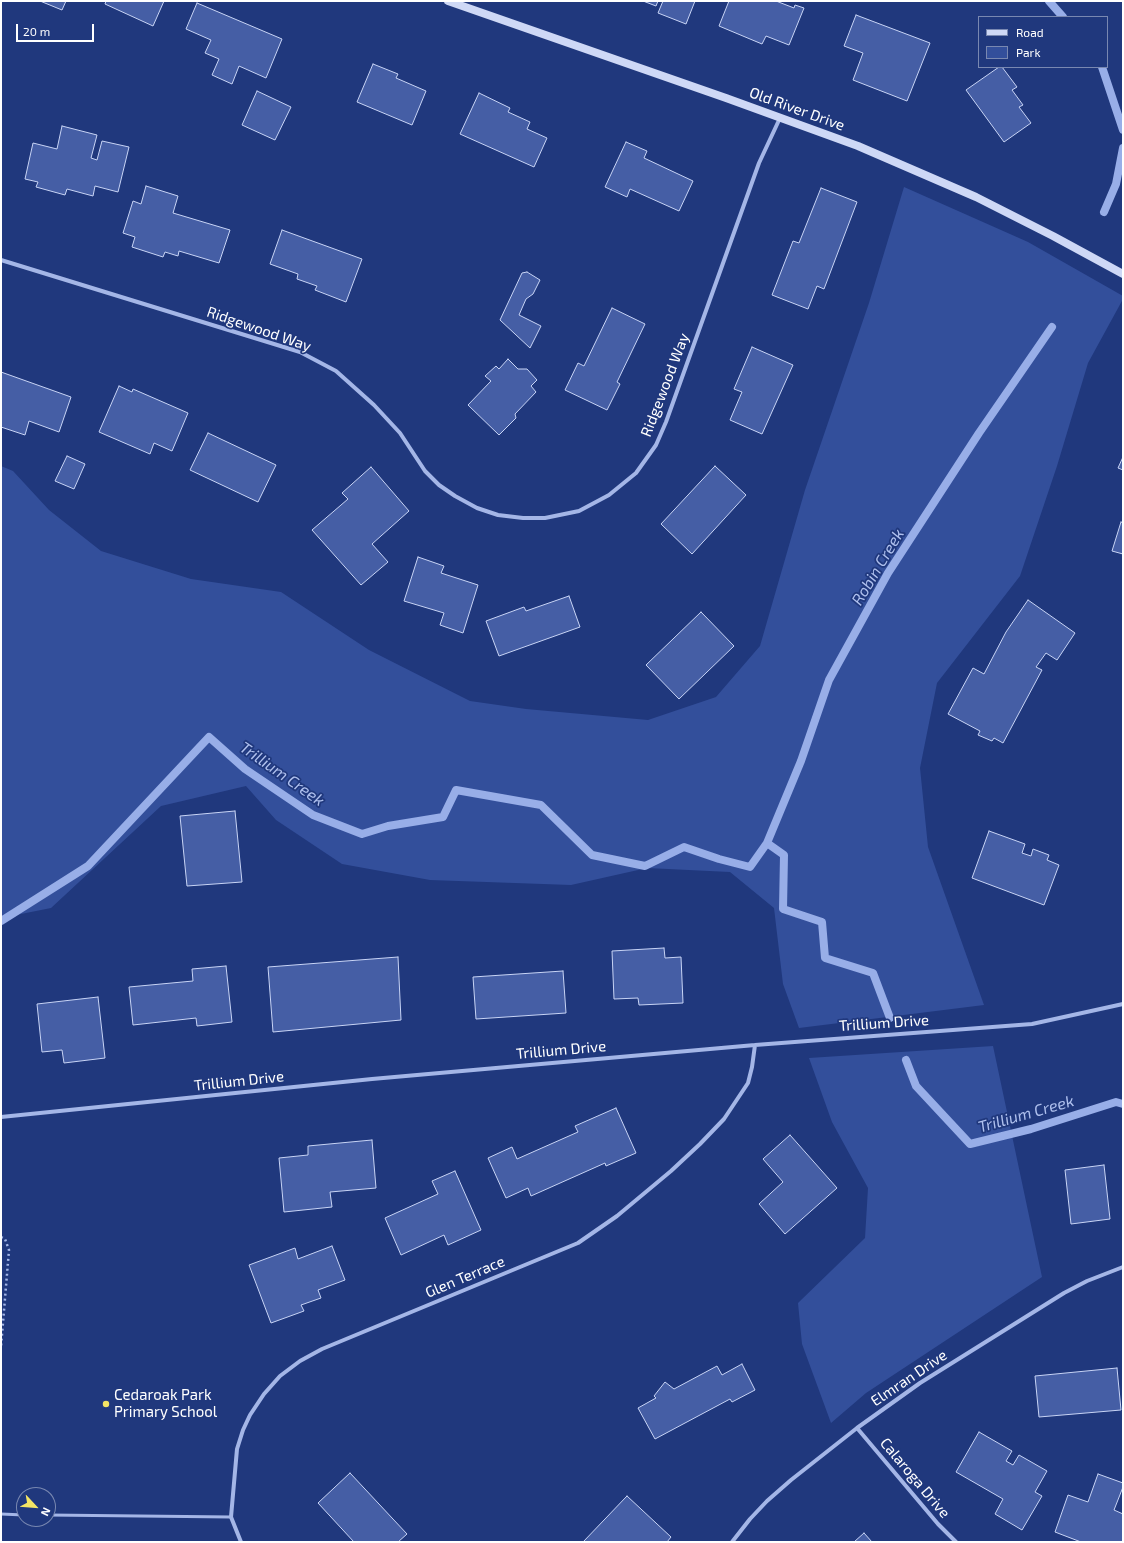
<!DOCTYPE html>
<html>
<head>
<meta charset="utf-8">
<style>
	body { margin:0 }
	#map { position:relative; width:1124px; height:1543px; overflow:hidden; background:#20387d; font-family:"Exo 2",sans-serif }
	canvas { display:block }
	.frame { position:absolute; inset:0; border:2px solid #fff; pointer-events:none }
	.legend { position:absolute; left:978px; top:16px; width:130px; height:52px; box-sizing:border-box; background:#20387d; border:1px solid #7988b1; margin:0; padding:5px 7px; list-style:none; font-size:12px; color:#fff }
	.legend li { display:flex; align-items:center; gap:8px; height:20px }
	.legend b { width:20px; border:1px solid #7988b1 }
	.north { position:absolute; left:16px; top:1487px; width:40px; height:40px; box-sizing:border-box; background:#20387d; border:1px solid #7988b1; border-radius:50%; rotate:116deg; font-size:11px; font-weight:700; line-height:16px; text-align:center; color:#fff }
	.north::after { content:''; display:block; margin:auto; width:14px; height:18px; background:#f4e565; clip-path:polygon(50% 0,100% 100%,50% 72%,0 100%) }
	.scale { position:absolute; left:16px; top:24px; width:78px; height:18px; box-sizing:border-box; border:2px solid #fff; border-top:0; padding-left:5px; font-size:12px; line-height:14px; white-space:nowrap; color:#fff; -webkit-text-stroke:3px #20387d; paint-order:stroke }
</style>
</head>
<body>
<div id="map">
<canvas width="1124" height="1543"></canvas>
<div class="frame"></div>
<ul class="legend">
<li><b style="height:5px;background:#ced8f6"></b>Road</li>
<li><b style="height:11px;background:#334f9b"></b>Park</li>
</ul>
<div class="north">N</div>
<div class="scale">20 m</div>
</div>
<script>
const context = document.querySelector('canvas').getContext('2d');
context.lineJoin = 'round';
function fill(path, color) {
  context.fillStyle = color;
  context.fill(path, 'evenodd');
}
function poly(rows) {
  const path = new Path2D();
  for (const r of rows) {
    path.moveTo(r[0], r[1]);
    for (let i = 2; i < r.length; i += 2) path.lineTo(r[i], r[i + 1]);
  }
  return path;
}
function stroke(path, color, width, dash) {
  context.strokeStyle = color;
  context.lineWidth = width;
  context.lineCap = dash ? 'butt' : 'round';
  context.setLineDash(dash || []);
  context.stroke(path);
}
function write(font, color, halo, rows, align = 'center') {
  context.font = font + ' "Exo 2",sans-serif';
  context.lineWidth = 3.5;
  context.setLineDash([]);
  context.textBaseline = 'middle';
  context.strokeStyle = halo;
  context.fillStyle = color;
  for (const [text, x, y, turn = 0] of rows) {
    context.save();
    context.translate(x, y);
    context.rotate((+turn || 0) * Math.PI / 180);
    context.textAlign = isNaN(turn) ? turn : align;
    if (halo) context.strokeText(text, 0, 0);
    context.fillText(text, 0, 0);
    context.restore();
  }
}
const green = poly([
	[904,187,1028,242,1123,296,1123,299,1088,363,1057,466,1020,576,937,683,920,768,928,847,984,1005,799,1028,783,984,774,908,730,872,647,868,571,885,430,880,342,864,276,820,246,786,161,806,51,908,1,918,1,466,13,471,49,510,101,551,191,579,281,592,369,650,470,701,526,709,648,720,716,697,760,646,805,490,869,303],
	[993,1046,1042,1277,866,1393,831,1423,802,1344,798,1303,865,1238,868,1188,832,1122,809,1058]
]);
const stream = poly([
	[1049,1,1063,17],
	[1102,67,1123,130],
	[1104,212,1116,184,1123,148],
	[767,843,801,761,829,680,888,573,979,433,1052,327],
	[1,921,88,866,209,737,245,769,313,815,362,834,388,826,443,817,456,790,541,805,592,855,645,866,684,847,719,859,750,867,767,843,784,855,783,909,822,922,825,958,873,973,890,1018],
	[906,1060,916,1086,970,1144,1031,1129,1116,1102,1123,1104]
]);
const building = poly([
	[40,1,66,1,62,10,40,1],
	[106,1,164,1,153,26,105,4,106,1],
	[643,1,658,1,656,6,643,1],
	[663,1,695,1,686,24,658,13,663,1],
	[729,1,776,1,794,8,795,5,804,8,789,45,766,36,762,44,719,26,729,1],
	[197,3,282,39,266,78,239,66,232,84,212,75,219,59,205,53,211,40,186,29,197,3],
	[856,15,930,43,907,101,853,80,863,53,844,46,856,15],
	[373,64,398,74,396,78,426,91,412,125,357,102,373,64],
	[999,67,1002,67,1017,87,1012,90,1023,105,1019,107,1031,123,1004,142,966,90,999,67],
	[257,91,291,107,275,140,242,125,257,91],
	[479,93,510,108,508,112,530,122,527,129,547,138,534,167,460,134,479,93],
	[62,126,97,135,91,158,97,160,102,141,129,147,118,192,95,186,93,196,67,189,65,195,36,187,38,182,25,179,33,143,57,149,62,126],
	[626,142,647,151,644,158,693,181,679,211,630,189,627,197,605,187,626,142],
	[146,186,178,196,173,213,230,230,219,263,179,251,178,256,165,252,163,257,132,247,135,237,123,233,133,201,141,204,146,186],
	[821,188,857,202,824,289,817,286,808,309,772,295,793,241,799,243,821,188],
	[282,230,362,259,346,302,315,290,317,286,297,279,298,274,270,264,282,230],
	[527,272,540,280,533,294,526,299,519,315,541,326,530,348,500,320,522,273,527,272],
	[612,308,645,324,617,382,620,384,607,410,565,390,578,363,584,366,612,308],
	[752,347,793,365,762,434,730,420,742,392,734,389,752,347],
	[508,359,518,369,527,369,537,380,531,386,536,392,515,414,516,418,499,435,468,405,491,381,485,376,496,366,499,369,508,359],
	[1,372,71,397,59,432,29,421,25,435,1,427,1,372],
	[119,386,132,392,133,389,188,413,172,451,154,443,150,454,99,432,119,386],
	[208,433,276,465,258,502,190,470,208,433],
	[67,456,85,464,74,489,55,481,67,456],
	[1123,457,1123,470,1118,468,1123,457],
	[715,466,746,495,692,554,661,524,715,466],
	[371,467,409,511,372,544,388,562,361,585,312,530,348,499,342,493,371,467],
	[1121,522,1123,523,1123,554,1112,551,1121,522],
	[418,557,444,566,441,573,478,585,463,633,440,625,444,613,404,601,418,557],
	[569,596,580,627,499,656,486,621,524,607,526,611,569,596],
	[1028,600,1075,633,1057,660,1046,653,1036,667,1042,670,1003,743,994,738,992,741,978,735,980,731,948,714,973,668,984,674,1006,632,1028,600],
	[701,612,734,646,679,699,646,665,701,612],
	[235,811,242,882,187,886,180,816,235,811],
	[989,831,1025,844,1022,853,1031,856,1033,849,1049,855,1047,860,1059,865,1044,905,972,878,989,831],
	[664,948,665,958,681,957,683,1003,639,1005,638,998,614,999,612,951,664,948],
	[398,957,401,1020,273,1032,268,967,398,957],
	[226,966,232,1022,197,1026,196,1018,133,1025,129,987,193,981,192,969,226,966],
	[563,971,566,1013,476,1019,473,977,563,971],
	[98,997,105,1058,64,1063,62,1050,42,1052,37,1004,98,997],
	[616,1108,636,1153,606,1166,605,1163,531,1196,528,1188,506,1198,488,1158,512,1147,517,1159,578,1132,575,1126,616,1108],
	[790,1135,837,1188,785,1234,759,1204,783,1182,763,1159,790,1135],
	[372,1140,376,1188,330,1192,332,1207,284,1212,279,1158,308,1155,308,1146,372,1140],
	[1104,1165,1110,1219,1071,1224,1065,1170,1104,1165],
	[455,1171,481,1230,448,1245,444,1235,401,1255,385,1218,438,1194,432,1181,455,1171],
	[332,1246,345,1280,318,1290,321,1298,301,1305,304,1311,271,1323,249,1265,295,1248,298,1259,332,1246],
	[742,1364,755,1390,732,1402,730,1399,655,1439,638,1408,656,1398,654,1396,665,1382,674,1389,717,1366,722,1375,742,1364],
	[1117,1368,1121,1410,1039,1417,1035,1376,1117,1368],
	[979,1432,1012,1451,1006,1461,1013,1465,1019,1455,1047,1471,1035,1492,1042,1496,1022,1530,995,1514,1003,1499,956,1472,979,1432],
	[350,1473,407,1534,398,1542,354,1542,318,1503,350,1473],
	[1098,1474,1123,1483,1123,1487,1114,1510,1123,1514,1123,1542,1081,1542,1055,1532,1068,1495,1088,1502,1098,1474],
	[627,1496,671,1537,667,1542,583,1542,627,1496],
	[864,1533,872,1542,854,1542,864,1533]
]);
const path = poly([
	[1,1237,5,1239,9,1250,1,1347]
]);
const lane = poly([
	[1,1514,24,1515],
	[48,1515,231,1517]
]);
const street = poly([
	[1,260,300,352,336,371,374,405,400,433,425,471,439,485,455,496,477,508,498,515,523,518,545,518,579,511,609,495,636,473,656,445,666,422,759,163,780,118],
	[1,1117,372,1079,755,1045,1032,1024,1123,1004],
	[857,1428,938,1524,956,1542],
	[241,1542,231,1517,237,1449,243,1430,250,1415,264,1394,280,1376,300,1361,322,1349,578,1243,617,1216,671,1171,700,1144,724,1119,748,1083,752,1067,755,1045],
	[732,1542,750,1519,767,1501,791,1480,857,1428,920,1383,1064,1293,1087,1281,1123,1267]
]);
const secondary = poly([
	[448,1,726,98,858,146,976,197,1053,236,1123,274]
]);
const markers = [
	[106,1404,4,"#f4e565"]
];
const streetNames = [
	["Old River Drive",797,109,20],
	["Ridgewood Way",259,329,19],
	["Ridgewood Way",665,385,-69],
	["Trillium Drive",884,1023,-4],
	["Trillium Drive",561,1050,-5],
	["Trillium Drive",239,1081,-6],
	["Glen Terrace",465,1277,-23],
	["Elmran Drive",909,1378,-34],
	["Calaroga Drive",915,1478,50]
];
const poiNames = [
	["Cedaroak Park",114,1395],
	["Primary School",114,1412]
];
const waterNames = [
	["Robin Creek",878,567,-59],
	["Trillium Creek",282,774,35],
	["Trillium Creek",1026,1114,-16]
];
fill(green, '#334f9b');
stroke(stream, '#98aee8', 8);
fill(building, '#455ea5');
stroke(building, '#c8d4f5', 1);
stroke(path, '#a4b6e7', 2.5, [2, 3]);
stroke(lane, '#a4b6e7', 3);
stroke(street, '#a4b6e7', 4);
stroke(secondary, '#ced8f6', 8);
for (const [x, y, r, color] of markers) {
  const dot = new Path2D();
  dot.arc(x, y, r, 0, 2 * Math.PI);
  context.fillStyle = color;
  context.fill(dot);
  stroke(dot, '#20387d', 1.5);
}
write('15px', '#fff', '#20387d', streetNames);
write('15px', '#fff', '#20387d', poiNames, 'left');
write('italic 16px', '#afc0ee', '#20387d', waterNames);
</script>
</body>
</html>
